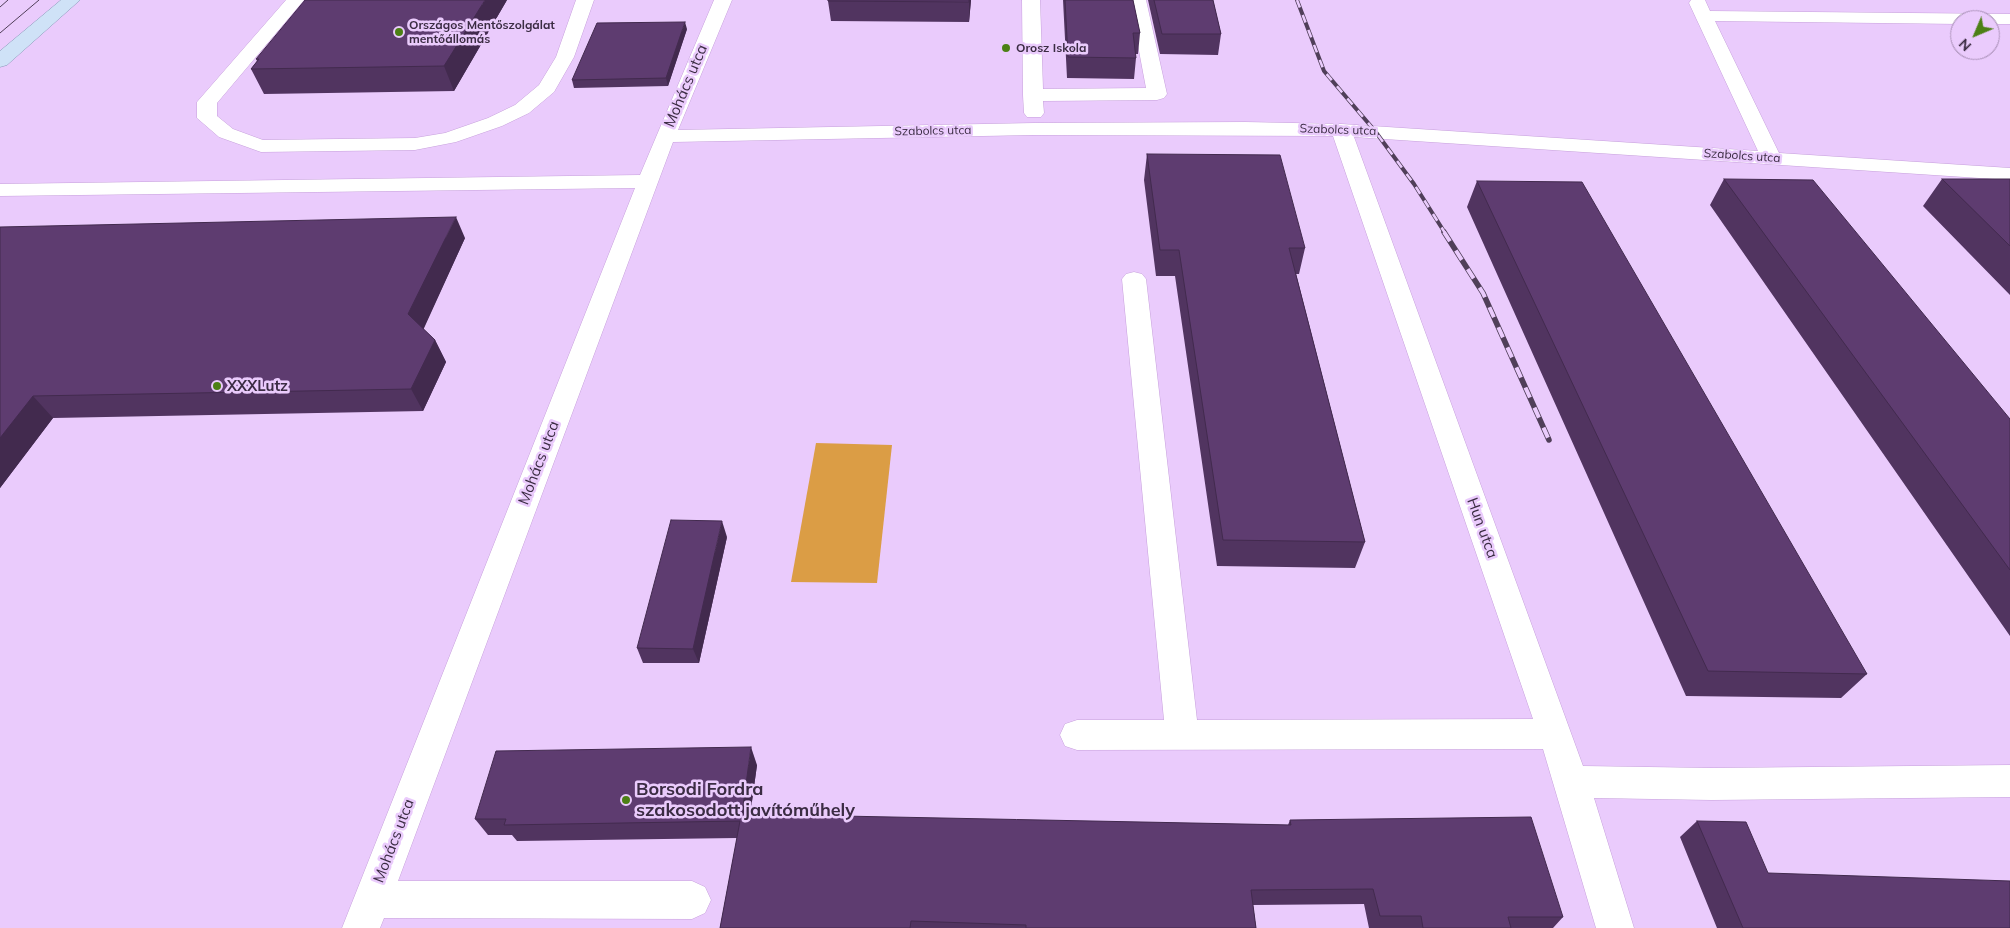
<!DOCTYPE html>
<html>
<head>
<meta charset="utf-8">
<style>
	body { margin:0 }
	#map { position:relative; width:2010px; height:928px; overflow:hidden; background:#eacbfc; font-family:Mulish,sans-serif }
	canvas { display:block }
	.north { position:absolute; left:1950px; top:10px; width:50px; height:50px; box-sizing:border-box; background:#eacbfc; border:1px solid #a48bb2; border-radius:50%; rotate:225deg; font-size:14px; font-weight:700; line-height:20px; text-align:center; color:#3b2c43 }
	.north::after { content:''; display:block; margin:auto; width:18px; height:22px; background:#4c8015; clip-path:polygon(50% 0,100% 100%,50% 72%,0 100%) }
</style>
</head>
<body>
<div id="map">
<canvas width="2010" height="928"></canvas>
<div class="north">N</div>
</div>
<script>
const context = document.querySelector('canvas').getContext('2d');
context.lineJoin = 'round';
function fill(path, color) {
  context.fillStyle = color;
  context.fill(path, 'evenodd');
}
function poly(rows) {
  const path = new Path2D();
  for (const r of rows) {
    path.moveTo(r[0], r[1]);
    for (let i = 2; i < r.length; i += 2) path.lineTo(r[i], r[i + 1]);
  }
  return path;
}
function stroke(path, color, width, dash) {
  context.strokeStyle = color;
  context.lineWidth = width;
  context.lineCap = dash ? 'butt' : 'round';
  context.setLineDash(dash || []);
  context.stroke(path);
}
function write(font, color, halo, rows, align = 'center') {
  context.font = font + ' Mulish,sans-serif';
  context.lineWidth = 5;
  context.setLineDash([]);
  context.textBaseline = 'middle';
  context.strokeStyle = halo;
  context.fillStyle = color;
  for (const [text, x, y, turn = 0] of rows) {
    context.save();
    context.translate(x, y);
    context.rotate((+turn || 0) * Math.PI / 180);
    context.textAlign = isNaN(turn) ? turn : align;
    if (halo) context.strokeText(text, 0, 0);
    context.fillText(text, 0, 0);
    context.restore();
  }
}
const green = poly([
	[816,443,892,445,877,583,791,582]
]);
const minor = poly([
	[286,0,304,0,217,103,217,116,233,129,263,140,415,138,445,133,488,118,515,105,539,85,556,57,576,0,594,0,574,57,554,92,529,113,502,126,456,142,415,150,261,152,219,137,197,118,197,102,286,0],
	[714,0,732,0,678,130,1034,123,1245,122,1341,124,1758,151,1689,3,1691,0,1705,0,1710,11,2010,14,2010,24,1990,24,1990,20,1960,20,1960,24,1715,21,1779,153,2010,168,2010,180,1354,137,1583,766,1712,768,2010,765,2010,797,1712,800,1594,798,1634,928,1596,928,1543,749,1077,750,1065,746,1060,735,1065,724,1077,720,1164,720,1122,279,1126,274,1134,272,1142,274,1146,279,1197,720,1533,719,1333,136,1034,135,673,142,398,881,692,881,705,887,711,900,705,913,692,919,384,918,380,928,342,928,635,188,0,196,0,184,640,175,714,0],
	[1022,0,1040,0,1043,89,1146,88,1130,3,1132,0,1146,0,1167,94,1164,98,1157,100,1043,101,1044,113,1041,117,1027,117,1024,113,1023,95,1022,0]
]);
const major = poly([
	[61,0,80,0,7,65,0,67,0,51,61,0]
]);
const tram = poly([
	[0,7,8,0],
	[0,33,39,0]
]);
const railFar1 = poly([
	[1297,0,1324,71,1375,131,1414,184,1445,233]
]);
const rail = poly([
	[1444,232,1483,293,1549,440]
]);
const wall = poly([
	[507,0,454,91,264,94,251,69,257,61,256,59],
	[971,0,969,22,831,21,828,1],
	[1063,0,1133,0,1140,33,1138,54,1135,54,1136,58,1134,79,1067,78],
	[1148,0,1213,0,1221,34,1218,55,1160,54],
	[687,29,668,86,574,88,572,80],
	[1147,154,1305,248,1299,274,1296,274,1365,542,1355,568,1217,566,1175,276,1156,276,1144,180],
	[1724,179,2010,419,2010,636,1710,205],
	[1942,179,2010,179,2010,295,1923,206],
	[1477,181,1867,674,1841,698,1686,696,1467,207],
	[0,227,465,238,423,329,435,340,446,362,423,411,53,418,0,488],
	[727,537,699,663,643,663,637,648],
	[757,765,750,815,1288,825,1290,820,1563,917,1553,928,1369,928,1364,904,1253,905,1256,928,720,928,737,838,517,841,512,835,488,835,475,819],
	[1697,821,1768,873,2010,928,1717,928,1680,837]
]);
const shadedWall = poly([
	[485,0,507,0,454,91,444,66],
	[969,0,971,0,969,22],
	[685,22,687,29,668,86,666,78],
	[456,217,465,238,420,337,408,314],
	[435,340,446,362,423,411,411,389],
	[33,396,53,418,0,488,0,438],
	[722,521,727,537,699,663,693,649],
	[751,747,757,765,748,831,742,814]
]);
const building = poly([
	[305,0,485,0,444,66,251,69,259,59,256,59,305,0],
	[828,0,969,0,969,2,828,1,828,0],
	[1065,0,1133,0,1140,33,1133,33,1136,58,1068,57,1065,0],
	[1154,0,1213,0,1221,34,1162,34,1154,0],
	[685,22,666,78,572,80,597,23,685,22],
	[1147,154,1280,155,1305,248,1289,248,1365,542,1223,540,1179,250,1160,250,1147,154],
	[1724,179,1813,180,2010,419,2010,570,1724,179],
	[1942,179,2010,179,2010,246,1942,179],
	[1477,181,1582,182,1867,674,1708,671,1477,181],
	[456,217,408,314,435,340,411,389,33,396,0,438,0,227,456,217],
	[671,520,722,521,693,649,637,648,671,520],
	[751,747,742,814,1291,825,1290,820,1531,817,1563,917,1508,917,1511,928,1423,928,1421,916,1380,916,1373,889,1251,890,1256,928,1026,928,1026,925,911,921,910,928,720,928,740,821,504,825,506,819,475,819,496,751,751,747],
	[1697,821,1746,822,1768,873,2010,881,2010,928,1743,928,1697,821]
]);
const markers = [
	[399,32,5,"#4c8015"],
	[1006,48,5,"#4c8015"],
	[217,386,5,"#4c8015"],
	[626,800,5,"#4c8015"]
];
const farPoinames = [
	["Országos Mentőszolgálat",409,25],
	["mentőállomás",409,39],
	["Orosz Iskola",1016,48]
];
const farStreetnames = [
	["Szabolcs utca",1338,130,2],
	["Szabolcs utca",933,131,-1],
	["Szabolcs utca",1742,156,4]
];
const streetNames = [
	["Mohács utca",686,86,-67],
	["Mohács utca",539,463,-69],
	["Hun utca",1482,528,70],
	["Mohács utca",394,841,-69]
];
const poiNames = [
	["XXXLutz",227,386]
];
const nearPoinames = [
	["Borsodi Fordra",636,790],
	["szakosodott javítóműhely",636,811]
];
fill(green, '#db9d45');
stroke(minor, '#c6a0db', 1);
stroke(major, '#8695b5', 1);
fill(minor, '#fff');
fill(major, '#cfe2f7');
stroke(tram, '#503f59', 1);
stroke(railFar1, '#503f59', 4);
stroke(rail, '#503f59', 5.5);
stroke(railFar1, '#eacbfc', 2.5, [8]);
stroke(rail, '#eacbfc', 4, [11]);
fill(wall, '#513460');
fill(shadedWall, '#422a4e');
fill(building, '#5e3c70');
stroke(building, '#422a4e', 1);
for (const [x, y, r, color] of markers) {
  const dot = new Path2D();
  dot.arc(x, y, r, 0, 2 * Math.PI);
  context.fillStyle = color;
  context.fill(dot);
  stroke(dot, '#eacbfc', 2);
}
write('bold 12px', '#3b2c43', '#eacbfc', farPoinames, 'left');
write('12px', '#3b2c43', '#eacbfc', farStreetnames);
write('15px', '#3b2c43', '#eacbfc', streetNames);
write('bold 15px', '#3b2c43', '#eacbfc', poiNames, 'left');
write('bold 18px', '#3b2c43', '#eacbfc', nearPoinames, 'left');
</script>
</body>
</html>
